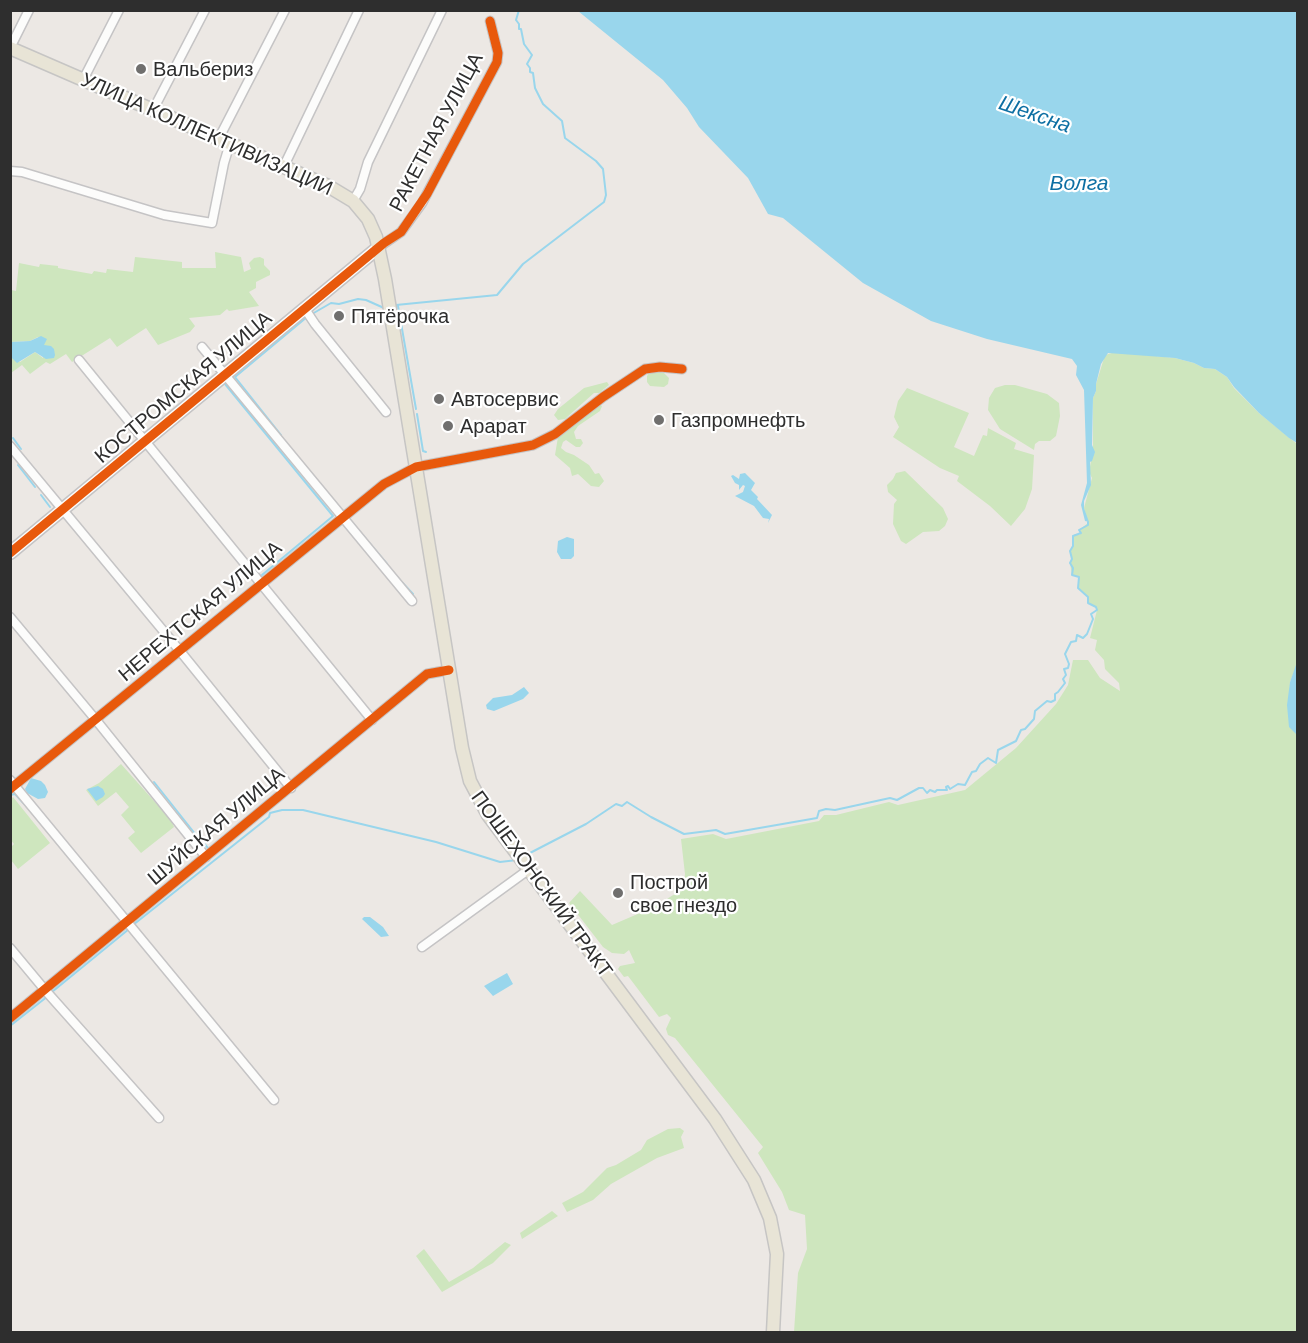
<!DOCTYPE html>
<html>
<head>
<meta charset="utf-8">
<style>
	body { margin:0 }
	#map { position:relative; width:1308px; height:1343px; overflow:hidden; background:#ece8e4; font-family:Barlow,sans-serif }
	canvas { display:block }
	.frame { position:absolute; inset:0; border:12px solid #2e2e2e; pointer-events:none }
</style>
</head>
<body>
<div id="map">
<canvas width="1308" height="1343"></canvas>
<div class="frame"></div>
</div>
<script>
const context = document.querySelector('canvas').getContext('2d');
context.lineJoin = 'round';
function fill(path, color) {
  context.fillStyle = color;
  context.fill(path, 'evenodd');
}
function poly(rows) {
  const path = new Path2D();
  for (const r of rows) {
    path.moveTo(r[0], r[1]);
    for (let i = 2; i < r.length; i += 2) path.lineTo(r[i], r[i + 1]);
  }
  return path;
}
function stroke(path, color, width, dash) {
  context.strokeStyle = color;
  context.lineWidth = width;
  context.lineCap = dash ? 'butt' : 'round';
  context.setLineDash(dash || []);
  context.stroke(path);
}
function write(font, color, halo, rows, align = 'center') {
  context.font = font + ' Barlow,sans-serif';
  context.lineWidth = 4.5;
  context.setLineDash([]);
  context.textBaseline = 'middle';
  context.strokeStyle = halo;
  context.fillStyle = color;
  for (const [text, x, y, turn = 0] of rows) {
    context.save();
    context.translate(x, y);
    context.rotate((+turn || 0) * Math.PI / 180);
    context.textAlign = isNaN(turn) ? turn : align;
    if (halo) context.strokeText(text, 0, 0);
    context.fillText(text, 0, 0);
    context.restore();
  }
}
const green = poly([
	[215,252,241,257,244,272,251,269,249,263,254,258,260,257,264,259,264,265,270,271,270,275,256,282,256,288,249,292,259,306,229,311,227,309,220,315,189,318,195,326,190,332,158,345,146,328,117,347,110,338,72,362,66,354,50,364,46,362,30,374,22,365,11,373,11,357,20,362,35,352,43,358,44,345,38,337,30,341,11,342,11,290,16,291,19,263,39,267,40,264,58,266,58,268,92,274,94,271,106,273,107,269,133,272,135,257,182,262,182,268,216,268],
	[1115,352,1175,358,1194,363,1204,368,1215,369,1227,377,1234,388,1259,413,1297,444,1298,662,1290,682,1289,726,1298,735,1297,1332,794,1332,798,1273,807,1249,805,1215,789,1210,782,1192,758,1153,763,1147,675,1038,668,1035,666,1029,671,1018,667,1014,659,1017,628,976,624,977,618,969,620,966,635,963,629,950,624,954,612,953,603,947,569,903,580,891,612,925,654,907,678,892,684,884,685,874,681,839,713,834,726,839,819,821,824,815,836,815,889,802,898,805,965,790,1016,748,1056,704,1068,685,1073,660,1088,660,1100,678,1120,691,1119,683,1105,669,1104,660,1095,650,1097,640,1090,638,1097,610,1095,607,1088,603,1088,597,1078,588,1079,577,1072,575,1070,563,1072,559,1070,551,1073,546,1073,536,1075,534,1079,535,1081,533,1079,530,1088,523,1084,508,1092,478,1089,472,1093,450,1093,398,1096,391,1096,384,1105,355],
	[657,371,664,373,669,378,668,384,664,387,650,386,647,382,647,376,650,372],
	[607,382,609,385,599,393,594,393,565,419,558,420,554,415,558,409,584,388],
	[1015,385,1047,394,1059,403,1060,416,1056,436,1050,441,1039,441,1035,444,1034,450,1000,429,988,410,989,398,995,388,1005,385],
	[907,388,969,413,954,447,974,456,983,435,987,436,988,428,1016,443,1014,449,1034,455,1032,489,1025,509,1011,526,990,506,957,481,959,476,940,468,893,437,899,427,894,417,898,401],
	[598,404,602,406,600,411,578,426,574,432,576,439,581,439,583,443,580,447,576,447,566,440,563,442,561,448,566,452,574,455,589,465,595,474,599,473,604,481,599,487,591,486,578,474,572,476,570,468,555,455,558,437],
	[905,471,943,508,948,519,945,526,939,531,923,532,906,544,901,541,893,524,894,504,897,500,888,492,887,485,893,479,896,473],
	[121,764,171,820,174,827,141,853,128,838,135,832,121,815,129,807,116,792,98,806,86,790,99,783],
	[13,797,50,843,18,869,11,860,11,847,14,844,10,839,11,799],
	[680,1128,684,1131,681,1137,684,1148,657,1158,611,1184,593,1200,567,1212,562,1203,583,1192,607,1168,616,1165,641,1150,647,1140,668,1129],
	[552,1211,558,1216,522,1239,520,1233],
	[505,1242,511,1245,493,1263,442,1292,416,1256,424,1249,449,1282,473,1268]
]);
const water = poly([
	[578,11,1297,11,1297,443,1289,438,1259,413,1234,387,1227,377,1215,369,1204,368,1194,363,1175,358,1108,353,1101,364,1096,384,1096,391,1093,398,1092,445,1095,452,1092,461,1090,462,1091,485,1084,501,1084,508,1089,522,1085,521,1081,505,1087,483,1084,390,1076,375,1077,366,1072,359,987,339,931,321,863,283,783,218,768,214,748,178,699,127,687,108,663,80],
	[41,336,47,339,44,345,51,346,54,349,55,355,54,358,46,359,35,352,17,363,11,357,11,342,30,341],
	[745,473,755,483,751,490,758,497,757,499,772,515,768,523,769,519,763,518,754,506,735,496,743,492,745,486,743,485,739,490,739,485,735,483,731,476,733,475,739,479,740,474],
	[567,537,574,539,574,556,571,559,561,559,557,552,558,541],
	[1297,662,1298,735,1297,735,1289,727,1287,705,1290,682],
	[524,687,529,693,523,699,494,711,487,709,486,705,493,698,512,695],
	[31,778,41,781,45,785,48,792,45,798,38,799,27,793,25,789],
	[98,786,103,789,105,794,103,797,96,801,87,789],
	[364,917,370,917,383,927,389,936,381,937,362,919],
	[507,973,513,984,493,996,484,986]
]);
const stream = poly([
	[396,305,497,295,523,264,604,202,606,195,603,169,596,161,565,138,562,121,543,104,535,88,533,73,530,72,530,68,527,64,532,55,524,44,521,29,519,29,519,24,516,20,519,10],
	[398,306,416,409],
	[312,314,331,303,339,304,358,299,366,300,384,308],
	[225,384,333,516,262,575],
	[417,414,423,451,426,452],
	[281,435,235,377,307,317],
	[13,438,21,449],
	[10,456,11,457],
	[18,465,35,487],
	[41,495,50,507],
	[351,515,349,519,387,564],
	[396,576,413,594],
	[154,782,196,835,208,848,211,848],
	[10,795,15,794,28,808],
	[528,854,586,824,616,804,622,806,627,802,651,817,684,834,716,830,725,834,817,818,819,811,826,809,835,810,890,798,897,800,919,788,923,788,927,793,930,790,935,792,937,790,947,790,946,787,948,786,950,789,958,784,965,785,972,772,976,771,980,764,988,758,996,763,998,750,1016,741,1021,730,1025,729,1034,719,1035,711,1047,701,1051,702,1055,700,1055,694,1058,692,1065,683,1063,679,1066,675,1064,669,1068,668,1069,664,1065,654,1071,642,1076,641,1077,635,1083,638,1087,634,1093,619,1091,614,1097,610,1096,607,1088,603,1088,597,1078,588,1079,577,1072,575,1073,568,1070,563,1072,559,1070,551,1073,546,1073,536,1081,533,1079,530,1088,525,1088,522],
	[133,925,269,817,270,813,282,810,303,810,436,842,500,862,517,860],
	[52,992,129,929],
	[10,1026,48,996]
]);
const street = poly([
	[10,48,29,10],
	[83,80,119,10],
	[153,110,205,10],
	[219,138,285,10],
	[284,166,359,10],
	[10,171,22,172,164,215,212,223,224,163,230,143],
	[353,201,360,189,368,162,442,10],
	[379,247,401,232,422,203,497,62,498,53,490,21],
	[305,309,315,324,386,412],
	[202,347,412,601],
	[79,360,372,720],
	[10,446,180,651,291,788],
	[10,617,96,720,206,857],
	[10,780,274,1100],
	[10,789,384,484,416,467,533,445,555,434,603,397,645,369,660,367,682,369],
	[422,947,528,870],
	[10,948,45,990,159,1118],
	[10,1018,427,674,449,670]
]);
const secondary = poly([
	[10,553,379,247]
]);
const primary = poly([
	[10,48,328,186,353,201,368,219,376,237,385,279,462,748,470,781,488,815,715,1119,754,1180,770,1218,777,1254,773,1332]
]);
const cycleway = poly([
	[10,553,384,243,401,232,427,194,497,62,498,53,490,21],
	[10,789,384,484,416,467,533,445,555,434,603,397,645,369,660,367,682,369],
	[10,1018,427,674,449,670]
]);
const markers = [
	[141,69,6,"#706f6e"],
	[339,316,6,"#706f6e"],
	[439,399,6,"#706f6e"],
	[659,420,6,"#706f6e"],
	[448,426,6,"#706f6e"],
	[618,893,6,"#706f6e"]
];
const poiNames = [
	["Вальбериз",153,69],
	["Пятёрочка",351,316],
	["Автосервис",451,399],
	["Газпромнефть",671,420],
	["Арарат",460,426],
	["Построй",630,882],
	["свое гнездо",630,905]
];
const streetNames = [
	["РАКЕТНАЯ УЛИЦА",436,132,-62],
	["УЛИЦА КОЛЛЕКТИВИЗАЦИИ",207,134,24],
	["КОСТРОМСКАЯ УЛИЦА",183,387,-40],
	["НЕРЕХТСКАЯ УЛИЦА",200,611,-40],
	["ШУЙСКАЯ УЛИЦА",216,826,-40],
	["ПОШЕХОНСКИЙ ТРАКТ",542,884,54]
];
const waterNames = [
	["Шексна",1035,114,19],
	["Волга",1079,183]
];
fill(green, '#cee6be');
fill(water, '#99d6ec');
stroke(stream, '#99d6ec', 2);
stroke(street, '#c5c4c5', 11);
stroke(secondary, '#c5c4c5', 15);
stroke(primary, '#c6c5c4', 15);
stroke(street, '#fcfcfb', 8);
stroke(secondary, '#fcfcfb', 12);
stroke(primary, '#e8e4d6', 12);
stroke(cycleway, '#e8590c', 9);
for (const [x, y, r, color] of markers) {
  const dot = new Path2D();
  dot.arc(x, y, r, 0, 2 * Math.PI);
  context.fillStyle = color;
  context.fill(dot);
  stroke(dot, '#fff', 2);
}
write('20px', '#2e2e2e', '#fff', poiNames, 'left');
write('20px', '#2e2e2e', '#fff', streetNames);
write('italic 21px', '#0d6fa3', '#fff', waterNames);
</script>
</body>
</html>
